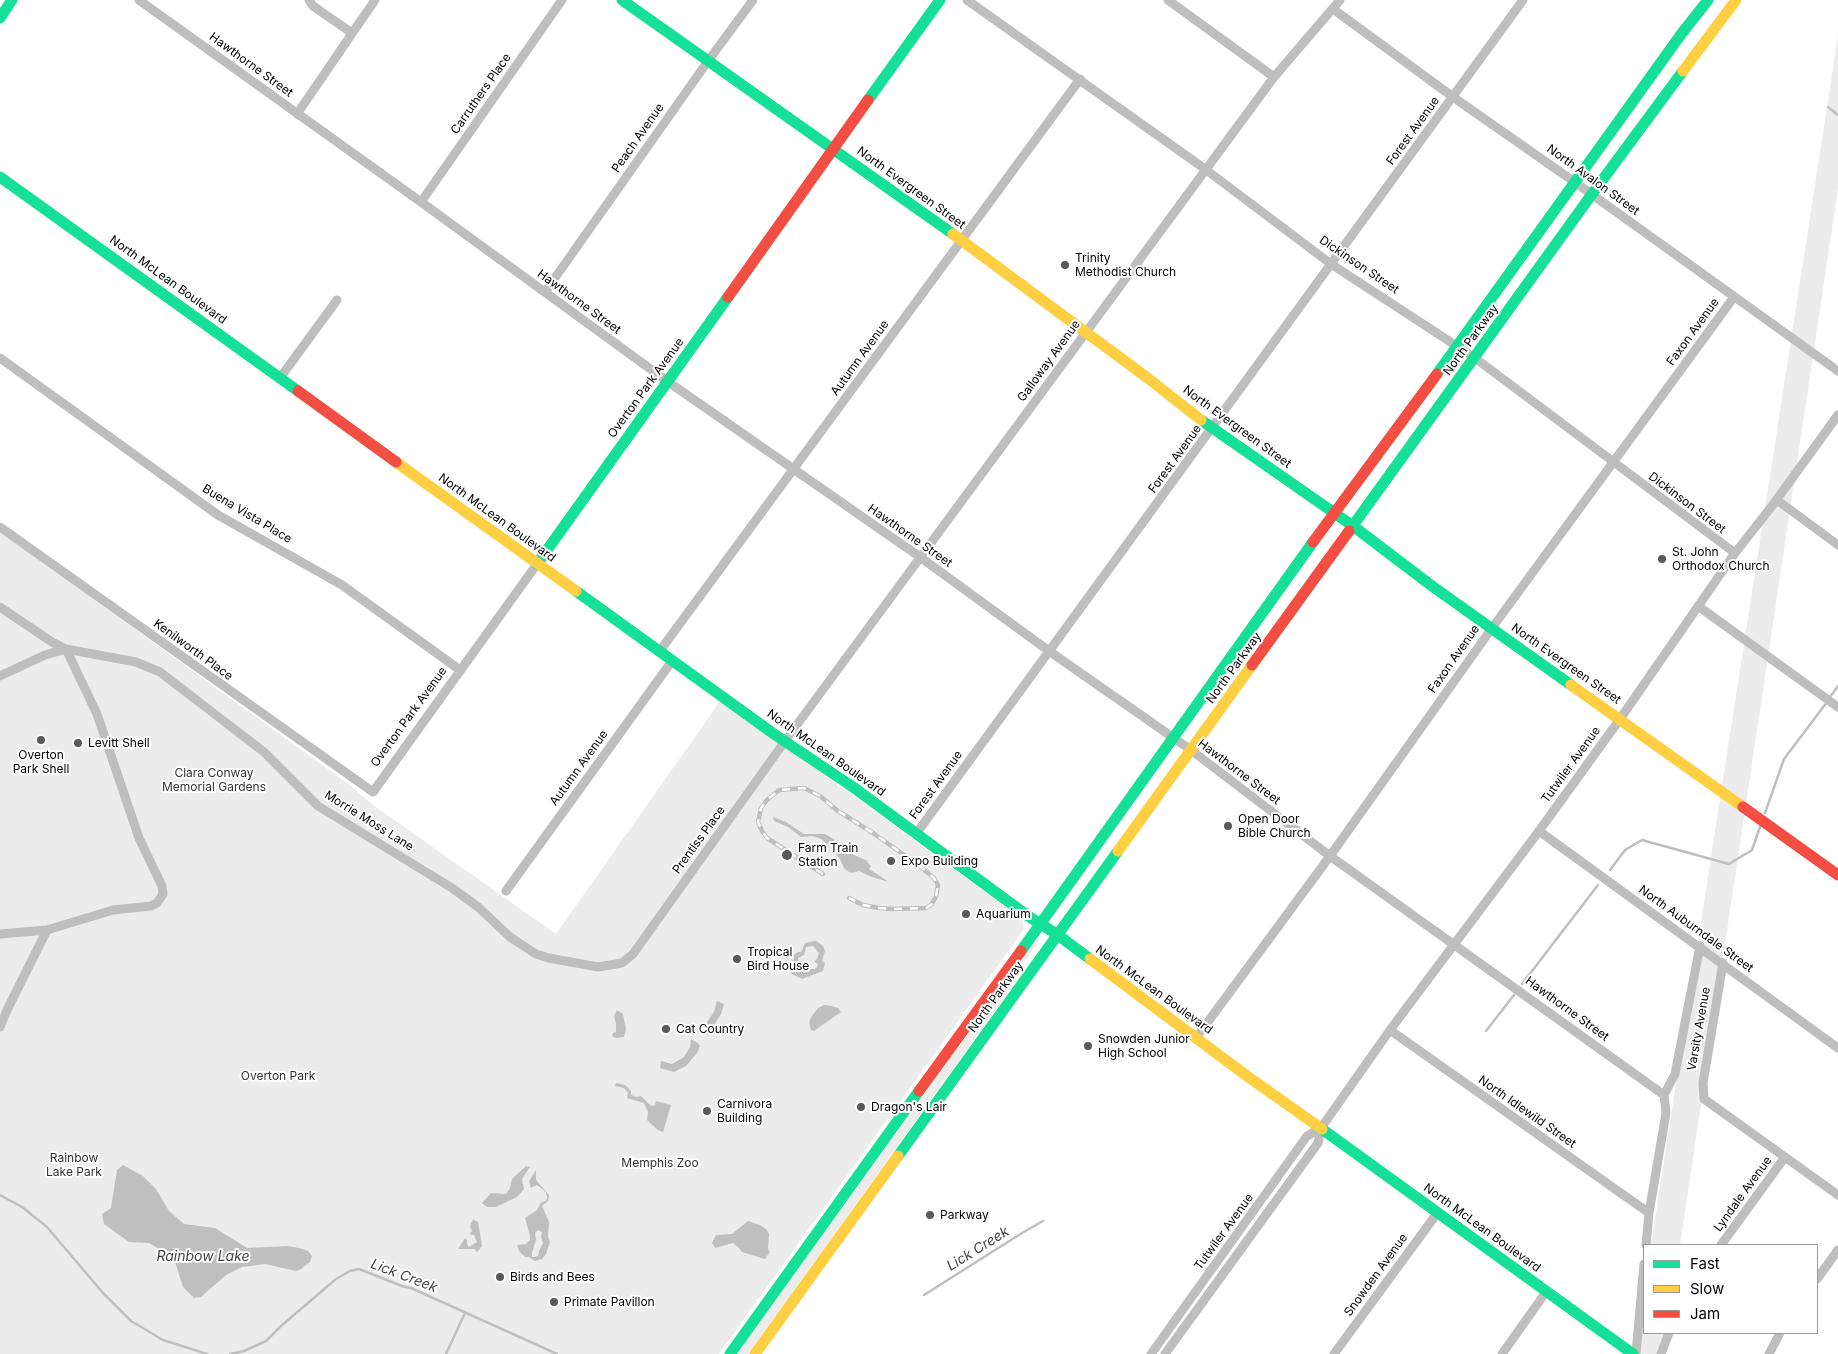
<!DOCTYPE html>
<html>
<head>
<meta charset="utf-8">
<style>
	body { margin:0 }
	#map { position:relative; width:1838px; height:1354px; overflow:hidden; background:#fff; font-family:Inter,sans-serif }
	canvas { display:block }
	.legend { position:absolute; left:1643px; top:1244px; width:175px; height:90px; box-sizing:border-box; background:#fff; border:1px solid #999; margin:0; padding:6px 9px; list-style:none; font-size:15px; color:#000 }
	.legend li { display:flex; align-items:center; gap:10px; height:25px }
	.legend b { width:25px; border:1px solid #999 }
</style>
</head>
<body>
<div id="map">
<canvas width="1838" height="1354"></canvas>
<ul class="legend">
<li><b style="height:6px;background:#16e098"></b>Fast</li>
<li><b style="height:6px;background:#ffcf43"></b>Slow</li>
<li><b style="height:6px;background:#f24e42"></b>Jam</li>
</ul>
</div>
<script>
const context = document.querySelector('canvas').getContext('2d');
context.lineJoin = 'round';
function fill(path, color) {
  context.fillStyle = color;
  context.fill(path, 'evenodd');
}
function poly(rows) {
  const path = new Path2D();
  for (const r of rows) {
    path.moveTo(r[0], r[1]);
    for (let i = 2; i < r.length; i += 2) path.lineTo(r[i], r[i + 1]);
  }
  return path;
}
function stroke(path, color, width, dash) {
  context.strokeStyle = color;
  context.lineWidth = width;
  context.lineCap = dash ? 'butt' : 'round';
  context.setLineDash(dash || []);
  context.stroke(path);
}
function write(font, color, halo, rows, align = 'center') {
  context.font = font + ' Inter,sans-serif';
  context.lineWidth = 4;
  context.setLineDash([]);
  context.textBaseline = 'middle';
  context.strokeStyle = halo;
  context.fillStyle = color;
  for (const [text, x, y, turn = 0] of rows) {
    context.save();
    context.translate(x, y);
    context.rotate((+turn || 0) * Math.PI / 180);
    context.textAlign = isNaN(turn) ? turn : align;
    if (halo) context.strokeText(text, 0, 0);
    context.fillText(text, 0, 0);
    context.restore();
  }
}
const green = poly([
	[1838,36,1838,189,1680,1245,1651,1245],
	[0,531,351,786,373,805,556,934,721,700,1022,919,1024,929,719,1354,0,1354],
	[1038,938,1038,943,1022,965,1007,994,748,1354,736,1354],
	[1644,1289,1644,1333,1667,1333,1664,1354,1634,1354]
]);
const water = poly([
	[773,817,786,822,804,834,825,834,835,840,829,846,821,839,813,836,801,837,788,827,774,821],
	[837,843,854,855,868,861,867,862,871,866,869,869,889,882,872,877,859,871,852,873,849,872,844,868,840,859,832,849],
	[816,941,823,946,825,951,822,961,825,963,823,971,802,979,792,974,787,967,794,959,794,955,798,952,801,952,805,943],
	[813,946,819,953,817,959,814,962,818,964,817,967,815,969,809,969,806,972,796,972,793,966,798,964,798,958,804,955,806,947],
	[717,1001,724,1004,723,1008,721,1014,708,1035,702,1032,706,1028,705,1025,714,1012],
	[824,1005,832,1006,838,1008,841,1012,814,1031,811,1030,809,1023,811,1017,818,1008],
	[617,1010,623,1014,626,1029,624,1037,616,1038,612,1036,613,1033,616,1032,616,1024,614,1016],
	[691,1039,698,1043,700,1046,697,1053,686,1066,674,1072,660,1068,661,1061,672,1064,684,1057,690,1047],
	[616,1083,625,1085,631,1091,631,1095,636,1097,641,1096,651,1106,655,1105,656,1101,671,1105,663,1132,658,1130,647,1120,648,1112,644,1103,627,1098,628,1093,624,1088,615,1086],
	[123,1165,143,1176,156,1189,169,1211,184,1224,215,1228,247,1248,288,1246,303,1249,308,1251,312,1256,310,1262,301,1269,296,1271,265,1264,242,1267,226,1275,201,1297,194,1298,183,1287,175,1262,171,1256,149,1243,129,1242,104,1224,102,1214,111,1208,117,1170],
	[526,1166,530,1167,522,1179,524,1189,517,1197,496,1207,487,1207,482,1203,491,1193,506,1194,510,1188,512,1179],
	[536,1170,536,1180,549,1195,548,1201,542,1206,549,1222,548,1237,550,1242,546,1254,542,1259,535,1261,529,1257,525,1257,519,1251,517,1245,526,1244,530,1240,530,1236,525,1218,537,1210,541,1202,546,1201,547,1198,546,1192,537,1185,531,1188,529,1181],
	[538,1230,542,1232,541,1237,543,1243,539,1251,538,1256,535,1257,532,1257,532,1253,536,1240,535,1233],
	[473,1219,478,1222,482,1246,477,1252,474,1249,458,1249,465,1238,467,1240,467,1244,469,1247,477,1242,474,1235,469,1234,472,1231,470,1226],
	[748,1221,760,1225,767,1230,769,1234,768,1249,770,1252,765,1259,742,1252,738,1247,733,1243,715,1248,712,1243,716,1235,732,1234]
]);
const stream = poly([
	[1828,107,1838,115],
	[1830,697,1838,686],
	[1765,813,1784,759,1827,702],
	[1610,870,1625,850,1642,840,1729,864,1752,850,1760,827],
	[1522,984,1598,885],
	[1486,1031,1514,995],
	[0,1195,22,1207,47,1227,103,1293,131,1321,163,1340,207,1354],
	[924,1295,1022,1233,1043,1221],
	[230,1354,244,1351,266,1341,281,1326,336,1279,350,1271,359,1269,402,1286,411,1288,557,1354],
	[446,1354,465,1313]
]);
const street = poly([
	[139,0,421,202,667,381,920,557,1049,651,1191,750,1330,856,1664,1095],
	[309,0,313,6,352,33],
	[967,0,1205,169,1331,264,1475,358,1735,553],
	[1168,0,1274,77],
	[1333,9,1453,97,1576,183,1838,371],
	[297,114,375,0],
	[421,202,562,0],
	[545,292,708,61,753,0],
	[0,358,218,515,342,585,460,670],
	[280,378,337,300],
	[1777,500,1838,545],
	[0,527,373,792,537,564],
	[1698,606,1838,707],
	[0,607,52,642,66,649,136,662,160,672,264,752,318,806,452,888,478,907,510,937,536,954,549,958,598,967,622,963,633,954,785,741,1274,77,1340,0],
	[659,652,1080,79],
	[0,676,45,655,66,649],
	[1539,831,1838,1048],
	[916,834,1523,0],
	[506,891,672,661],
	[0,934,47,930,113,910,151,906,157,903,163,894,162,886,139,838,97,714,66,649],
	[1723,963,1703,1083,1704,1099,1838,1195],
	[0,1027,7,1010,47,930],
	[1390,1030,1649,1213],
	[1196,1038,1330,856,1492,628,1734,297],
	[1646,1245,1649,1213,1666,1113,1664,1095,1675,1074,1700,946],
	[1721,1245,1785,1157],
	[1817,1279,1838,1250],
	[1151,1354,1307,1136,1321,1128,1390,1030,1539,831,1620,719,1735,553,1772,506,1838,415],
	[1165,1354,1318,1143,1321,1128],
	[1334,1354,1438,1212],
	[1502,1354,1546,1292],
	[1636,1354,1644,1264],
	[1661,1354,1669,1333],
	[1769,1354,1780,1333]
]);
const fast = poly([
	[622,0,953,234],
	[0,18,12,0],
	[868,100,940,0],
	[0,177,298,391],
	[1437,374,1682,33,1708,0],
	[1201,420,1353,526,1432,586,1571,685],
	[1349,531,1592,194,1683,71],
	[537,564,728,297],
	[576,591,774,734,853,787,1028,916,1058,935,1090,959],
	[1021,951,1313,542],
	[1322,1129,1633,1354],
	[898,1156,1118,851],
	[730,1354,919,1091]
]);
const slow = poly([
	[1683,71,1736,0],
	[953,234,1149,379,1201,420],
	[396,462,576,591],
	[1571,685,1743,807],
	[1118,851,1252,665],
	[1090,959,1247,1076,1322,1129],
	[755,1354,898,1156]
]);
const jam = poly([
	[728,297,868,100],
	[298,391,396,462],
	[1313,542,1437,374],
	[1252,665,1349,531],
	[1743,807,1838,875],
	[919,1091,1021,951]
]);
const rail = poly([
	[823,874,767,838,762,831,758,822,761,808,767,800,779,790,804,788,820,796,838,811,873,833,921,867,934,878,938,885,936,896,932,904,926,908,891,909,879,908,863,905,849,898]
]);
const markers = [
	[1065,265,5,"#595959"],
	[1662,559,5,"#595959"],
	[41,740,5,"#595959"],
	[78,743,5,"#595959"],
	[1228,826,5,"#595959"],
	[787,855,6,"#595959"],
	[891,861,5,"#595959"],
	[966,914,5,"#595959"],
	[737,959,5,"#595959"],
	[666,1029,5,"#595959"],
	[1088,1046,5,"#595959"],
	[861,1107,5,"#595959"],
	[707,1111,5,"#595959"],
	[930,1215,5,"#595959"],
	[500,1277,5,"#595959"],
	[554,1302,5,"#595959"]
];
const streetNames = [
	["Hawthorne Street",251,65,36],
	["Carruthers Place",481,94,-55],
	["Forest Avenue",1413,131,-54],
	["Peach Avenue",638,138,-55],
	["North Avalon Street",1593,180,36],
	["North Evergreen Street",911,188,36],
	["Dickinson Street",1359,265,34],
	["North McLean Boulevard",168,280,36],
	["Hawthorne Street",579,302,36],
	["Faxon Avenue",1693,332,-54],
	["North Parkway",1471,340,-54],
	["Autumn Avenue",860,358,-54],
	["Galloway Avenue",1049,361,-54],
	["Overton Park Avenue",646,388,-54],
	["North Evergreen Street",1237,427,36],
	["Forest Avenue",1175,459,-54],
	["Dickinson Street",1687,503,37],
	["Buena Vista Place",247,514,31],
	["North McLean Boulevard",497,518,36],
	["Hawthorne Street",910,536,35],
	["Kenilworth Place",193,650,36],
	["Faxon Avenue",1454,659,-55],
	["North Evergreen Street",1566,664,35],
	["North Parkway",1234,668,-54],
	["Overton Park Avenue",409,717,-54],
	["North McLean Boulevard",826,753,35],
	["Tutwiler Avenue",1571,765,-54],
	["Autumn Avenue",579,768,-54],
	["Hawthorne Street",1239,772,37],
	["Forest Avenue",936,785,-54],
	["Morrie Moss Lane",369,821,32],
	["Prentiss Place",699,840,-54],
	["North Auburndale Street",1696,929,36],
	["North McLean Boulevard",1154,990,36],
	["North Parkway",996,997,-54],
	["Hawthorne Street",1567,1009,36],
	["Varsity Avenue",1699,1029,-80],
	["North Idlewild Street",1527,1112,35],
	["Lyndale Avenue",1743,1194,-54],
	["North McLean Boulevard",1482,1228,36],
	["Tutwiler Avenue",1224,1232,-54],
	["Snowden Avenue",1376,1275,-54]
];
const poiNames = [
	["Trinity",1075,258],
	["Methodist Church",1075,272],
	["St. John",1672,552],
	["Orthodox Church",1672,566],
	["Levitt Shell",88,743],
	["Overton",41,755,"center"],
	["Park Shell",41,769,"center"],
	["Open Door",1238,819],
	["Bible Church",1238,833],
	["Farm Train",798,848],
	["Station",798,862],
	["Expo Building",901,861],
	["Aquarium",976,914],
	["Tropical",747,952],
	["Bird House",747,966],
	["Cat Country",676,1029],
	["Snowden Junior",1098,1039],
	["High School",1098,1053],
	["Carnivora",717,1104],
	["Building",717,1118],
	["Dragon's Lair",871,1107],
	["Parkway",940,1215],
	["Birds and Bees",510,1277],
	["Primate Pavillon",564,1302]
];
const parkNames = [
	["Clara Conway",214,773],
	["Memorial Gardens",214,787],
	["Overton Park",278,1076],
	["Rainbow",74,1158],
	["Lake Park",74,1172],
	["Memphis Zoo",660,1163]
];
const waterNames = [
	["Lick Creek",978,1249,-32],
	["Rainbow Lake",203,1257],
	["Lick Creek",404,1276,21]
];
fill(green, '#ececec');
fill(water, '#bfbfbf');
stroke(stream, '#bfbfbf', 2.5);
stroke(street, '#bebebe', 9);
stroke(fast, '#16e098', 11);
stroke(slow, '#ffcf43', 11);
stroke(jam, '#f24e42', 11);
stroke(rail, '#bebebe', 4.5);
stroke(rail, '#fff', 2.5, [8]);
for (const [x, y, r, color] of markers) {
  const dot = new Path2D();
  dot.arc(x, y, r, 0, 2 * Math.PI);
  context.fillStyle = color;
  context.fill(dot);
  stroke(dot, '#fff', 2);
}
write('12px', '#000', '#fff', streetNames);
write('12px', '#000', '#fff', poiNames, 'left');
write('12px', '#333', '#fff', parkNames);
write('italic 14px', '#444', '#fff', waterNames);
</script>
</body>
</html>
